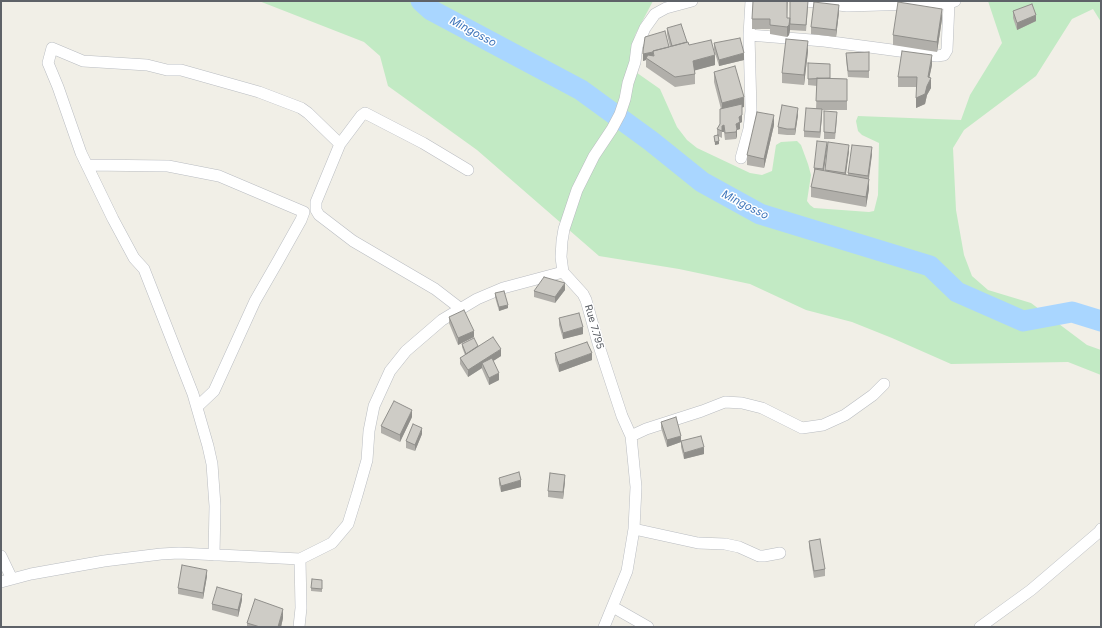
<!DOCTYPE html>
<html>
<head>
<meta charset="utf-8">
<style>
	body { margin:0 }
	#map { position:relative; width:1102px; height:628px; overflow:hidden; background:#f1efe7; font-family:Inter,sans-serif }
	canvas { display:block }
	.frame { position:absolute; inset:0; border:2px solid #5e6268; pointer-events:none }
</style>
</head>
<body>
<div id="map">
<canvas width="1102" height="628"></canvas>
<div class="frame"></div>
</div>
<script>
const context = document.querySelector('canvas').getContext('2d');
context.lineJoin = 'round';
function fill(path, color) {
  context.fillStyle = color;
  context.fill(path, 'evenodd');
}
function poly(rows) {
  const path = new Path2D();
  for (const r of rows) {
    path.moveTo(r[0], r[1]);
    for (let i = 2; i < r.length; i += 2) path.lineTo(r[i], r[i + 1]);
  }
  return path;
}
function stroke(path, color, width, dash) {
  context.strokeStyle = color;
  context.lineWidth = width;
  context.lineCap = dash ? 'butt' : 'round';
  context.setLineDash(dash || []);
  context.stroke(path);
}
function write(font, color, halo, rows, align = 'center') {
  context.font = font + ' Inter,sans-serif';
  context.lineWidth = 3;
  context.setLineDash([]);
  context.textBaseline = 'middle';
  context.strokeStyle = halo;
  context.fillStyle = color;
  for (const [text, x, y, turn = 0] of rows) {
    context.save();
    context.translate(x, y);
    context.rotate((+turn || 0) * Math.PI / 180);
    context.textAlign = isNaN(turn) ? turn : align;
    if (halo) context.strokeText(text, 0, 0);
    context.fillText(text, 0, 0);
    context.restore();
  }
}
const green = poly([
	[259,1,653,1,635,35,630,68,660,89,677,127,687,140,697,148,750,173,762,175,772,171,776,145,781,142,797,141,801,145,808,164,811,175,807,201,810,205,814,208,869,212,874,211,878,195,879,143,862,135,858,131,856,121,858,116,961,120,970,95,1002,43,988,1,1101,1,1101,22,1093,9,1072,19,1036,76,964,130,953,148,956,210,964,255,972,276,988,290,1031,303,1087,345,1101,350,1101,375,1068,362,951,364,892,338,852,322,806,310,750,284,679,269,599,256,477,150,388,86,380,56,364,42]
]);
const river = poly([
	[421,1,431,10,581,90,651,141,702,182,760,214,930,266,957,292,1023,321,1072,312,1101,321]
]);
const minor = poly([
	[806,1,847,6,949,3,955,1],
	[749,35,824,41,937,56,944,55,947,50,949,3],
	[741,158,749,129,751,111,749,35,751,1],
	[87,165,168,166,219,176,304,212,301,220,278,261,255,301,214,391,197,407],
	[461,309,435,289,353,241,319,215,316,210,316,202,340,144,361,116,365,113,423,143,468,170],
	[631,436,646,429,702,411,725,402,742,403,762,408,802,428,823,425,845,415,873,395,884,384],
	[634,529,698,543,725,544,739,547,759,556,764,556,780,553],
	[214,555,215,506,212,464,208,446,193,394,144,269,134,258,113,219,81,153,58,87,48,63,52,48,83,61,147,65,167,70,181,70,259,92,301,108,308,113,340,144],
	[1,556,12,579],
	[1,582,31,574,104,561,161,554,179,553,300,559,332,543,348,524,357,495,367,460,369,431,374,406,390,371,406,351,442,320,477,299,503,288,563,272],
	[613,607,648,627],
	[299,627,301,608,300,559],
	[604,627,627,571,634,529,636,487,631,436,622,416,598,343,586,300,583,294,563,272,561,257,562,241,564,229,577,190,594,156,612,129,620,114,625,99,628,83,635,62,637,46,645,28,655,14,666,8,692,1],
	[980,627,1031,590,1099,532,1101,529]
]);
const wall = poly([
	[788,1,787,18,790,18,808,7,806,31,790,30,789,35,787,37,770,34,770,29,752,29,752,19],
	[1013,11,1036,21,1017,30,1013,18],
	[839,12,836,37,811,34,811,27],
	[942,19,937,52,893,45,893,35],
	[667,28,687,43,689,45,715,65,695,70,695,84,675,87,646,67,646,60,643,61,643,51,670,47,667,34],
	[714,43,744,60,719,66,714,50],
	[808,51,804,85,782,83,782,73],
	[869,52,869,78,848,77,846,59,846,53],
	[808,63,830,78,847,79,847,110,822,110,820,138,804,137,804,131,816,109,817,86,808,85],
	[932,65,929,78,931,88,927,95,925,104,916,108,917,87,898,87,898,77],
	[714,72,744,107,742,107,742,122,740,123,740,129,737,130,737,136,736,139,725,140,724,132,722,132,722,138,718,136,719,144,715,145,714,136,717,135,717,129,720,124,721,109,714,82],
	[798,115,795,135,787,135,778,134,778,127],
	[837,119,835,139,824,139,824,132],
	[774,125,764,168,747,165,747,155],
	[828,142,849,151,846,175,848,175,848,173,872,154,869,179,869,189,866,207,811,197,811,187,814,174,814,168,827,149,824,171,825,171],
	[565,290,555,303,534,297,534,291],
	[495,293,508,308,499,311,495,297],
	[449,317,474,337,458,345,449,323],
	[559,318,583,334,563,339,559,325],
	[462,344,478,346,501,356,493,361,499,380,489,385,482,369,482,368,468,377,460,364,460,358,465,355,462,347],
	[555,353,592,360,559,372,555,360],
	[412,417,400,442,381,433,381,426],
	[661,422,681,441,704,454,684,459,681,447,681,442,667,447,661,428],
	[422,434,415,451,406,448,406,441],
	[499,478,521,487,501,492,499,484],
	[565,481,563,499,548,497,548,491],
	[809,541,825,569,825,576,814,578,809,547],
	[207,576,203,599,178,594,178,588],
	[322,580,322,592,311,591,311,588],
	[242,600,238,617,212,610,212,604],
	[283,618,281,627,247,627,247,623]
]);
const shadedWall = poly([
	[787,1,787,27,790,18,790,30,789,35,787,37],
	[839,5,839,12,836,37,836,30],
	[942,9,942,19,937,52,937,42],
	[1036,15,1036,21,1017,30,1017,23],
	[808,41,808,51,804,85,804,75],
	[653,52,653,58,646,58,646,60,643,61,643,54],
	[744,53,744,60,719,66,719,60],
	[715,55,715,65,693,71,693,61],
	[932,55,932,65,928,84,931,78,931,88,927,95,925,104,916,108,916,98,928,77],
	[744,97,744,107,722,113,722,103],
	[798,108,798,115,795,135,795,129],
	[822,109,822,116,820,138,820,132],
	[742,115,742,122,740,123,740,129,737,130,737,136,736,139,736,124,739,117],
	[774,115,774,125,764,168,764,159],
	[724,125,724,132,722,132,722,138,722,126],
	[719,141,719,144,715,145,715,142],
	[827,142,827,149,823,175,823,169],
	[849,145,849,151,845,179,845,173],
	[872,147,872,154,868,182,868,176],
	[869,179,869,189,866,207,866,197],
	[565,283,565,290,555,303,555,297],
	[508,305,508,308,499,311,499,307],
	[583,327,583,334,563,339,563,333],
	[474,331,474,337,458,345,458,338],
	[501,349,501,356,484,367,482,363,482,368,468,377,468,370],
	[592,353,592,360,559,372,559,365],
	[499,373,499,380,489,385,489,378],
	[412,410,412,417,400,442,400,435],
	[422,428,422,434,415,451,415,445],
	[681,436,681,442,667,447,667,440],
	[704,447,704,454,684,459,684,453],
	[565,475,565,481,563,499,563,492],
	[521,480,521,487,501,492,501,486],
	[207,570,207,576,203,599,203,593],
	[242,594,242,600,238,617,238,610],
	[283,609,283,618,281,627,278,627]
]);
const building = poly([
	[753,1,787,1,787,18,790,18,789,25,787,27,770,25,770,19,752,19,753,1],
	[790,1,808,1,806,25,790,24,790,1],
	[814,2,839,5,836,30,811,27,814,2],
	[898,2,942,9,937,42,893,35,898,2],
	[1032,4,1036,15,1017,23,1013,11,1032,4],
	[681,24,687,42,672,46,667,28,681,24],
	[665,31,669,47,653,51,653,52,643,54,643,51,645,37,665,31],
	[740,38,744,53,719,60,714,43,740,38],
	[786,39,808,41,804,75,782,73,786,39],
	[711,40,715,55,693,61,695,74,675,77,646,58,648,55,654,56,653,51,688,42,689,45,711,40],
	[902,51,932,55,928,77,931,78,927,86,925,94,916,98,917,77,898,77,902,51],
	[869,52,869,71,848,71,846,53,869,52],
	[808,63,830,64,830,78,808,79,808,63],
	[735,66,744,97,722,103,714,72,735,66],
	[817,78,847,79,847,101,816,101,817,78],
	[742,104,742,115,739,117,740,122,736,124,737,129,736,132,725,133,724,125,722,126,722,131,717,129,720,124,720,109,742,104],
	[782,105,798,108,795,129,787,129,778,127,782,105],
	[806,108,822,109,820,132,804,131,806,108],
	[824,111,837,112,835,133,824,132,824,111],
	[757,112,774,115,764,159,747,155,757,112],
	[718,135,719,141,715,142,714,136,718,135],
	[817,141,827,142,823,169,814,168,817,141],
	[828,142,849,145,845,173,825,170,828,142],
	[852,145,872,147,868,176,848,173,852,145],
	[815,169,869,179,866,197,811,187,815,169],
	[544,277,565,283,555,297,534,291,544,277],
	[504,291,508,305,499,307,495,293,504,291],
	[464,310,474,331,458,338,449,317,464,310],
	[579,313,583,327,563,333,559,318,579,313],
	[493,337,501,349,468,370,460,358,493,337],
	[474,338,478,346,466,354,462,344,474,338],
	[587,342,592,353,559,365,555,353,587,342],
	[492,358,499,373,489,378,482,363,492,358],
	[394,401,412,410,400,435,381,426,394,401],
	[676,417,681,436,667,440,661,422,676,417],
	[413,424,422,428,415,445,406,441,413,424],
	[701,436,704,447,684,453,681,441,701,436],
	[519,472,521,480,501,486,499,478,519,472],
	[550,473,565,475,563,492,548,491,550,473],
	[820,539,825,569,814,571,809,541,820,539],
	[182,565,207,570,203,593,178,588,182,565],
	[312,579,322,580,322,589,311,588,312,579],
	[217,587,242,594,238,610,212,604,217,587],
	[255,599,283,609,278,627,260,627,247,623,255,599]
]);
const streetNames = [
	["Rue 7.795",594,327,74]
];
const waterNames = [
	["Mingosso",473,32,28],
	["Mingosso",745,205,27]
];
fill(green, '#c2eac4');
stroke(river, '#a9d6ff', 21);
stroke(minor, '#b9bcc1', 12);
stroke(minor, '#fff', 11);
fill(wall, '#b1afaa');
fill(shadedWall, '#908f8b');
fill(building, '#ceccc6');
stroke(building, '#908f8b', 1);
write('10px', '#5e6268', '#fff', streetNames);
write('italic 11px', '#3c74ba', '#fff', waterNames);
</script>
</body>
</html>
